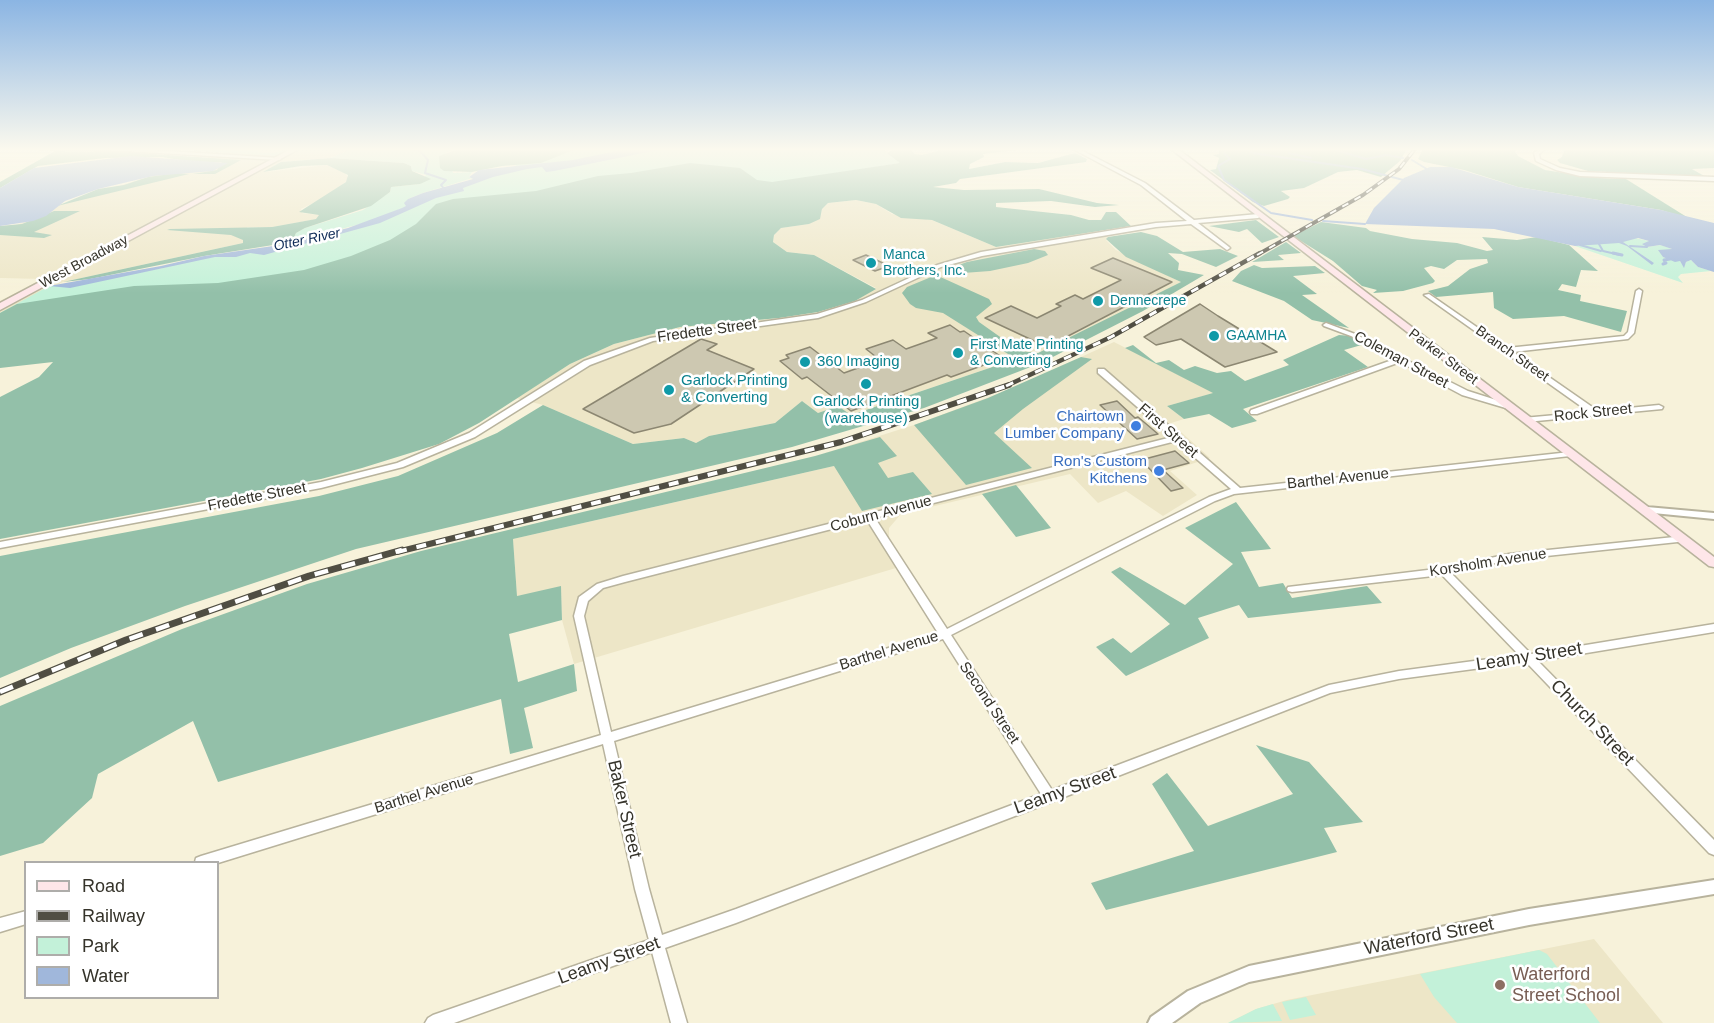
<!DOCTYPE html>
<html>
<head>
<meta charset="utf-8">
<style>
	body { margin:0 }
	#map { position:relative; width:1714px; height:1023px; overflow:hidden; background:#f7f2da; font-family:Arial,sans-serif }
	canvas { display:block }
	.legend { position:absolute; left:24px; top:861px; width:195px; height:138px; box-sizing:border-box; background:#fff; border:2px solid #aeadaa; margin:0; padding:8px 10px; list-style:none; font-size:18px; color:#35332a }
	.legend li { display:flex; align-items:center; gap:12px; height:30px }
	.legend b { width:30px; border:2px solid #aeadaa }
</style>
</head>
<body>
<div id="map">
<canvas width="1714" height="1023"></canvas>
<ul class="legend">
<li><b style="height:8px;background:#fee6e9"></b>Road</li>
<li><b style="height:8px;background:#504e43"></b>Railway</li>
<li><b style="height:16px;background:#c3f1d9"></b>Park</li>
<li><b style="height:16px;background:#a0b7db"></b>Water</li>
</ul>
</div>
<script>
const context = document.querySelector('canvas').getContext('2d');
context.lineJoin = 'round';
function fill(path, color) {
  context.fillStyle = color;
  context.fill(path, 'evenodd');
}
function poly(rows) {
  const path = new Path2D();
  for (const r of rows) {
    path.moveTo(r[0], r[1]);
    for (let i = 2; i < r.length; i += 2) path.lineTo(r[i], r[i + 1]);
  }
  return path;
}
function stroke(path, color, width, dash) {
  context.strokeStyle = color;
  context.lineWidth = width;
  context.lineCap = dash ? 'butt' : 'round';
  context.setLineDash(dash || []);
  context.stroke(path);
}
function write(font, color, halo, rows, align = 'center') {
  context.font = font + ' Arial,sans-serif';
  context.lineWidth = 5;
  context.setLineDash([]);
  context.textBaseline = 'middle';
  context.strokeStyle = halo;
  context.fillStyle = color;
  for (const [text, x, y, turn = 0] of rows) {
    context.save();
    context.translate(x, y);
    context.rotate((+turn || 0) * Math.PI / 180);
    context.textAlign = isNaN(turn) ? turn : align;
    if (halo) context.strokeText(text, 0, 0);
    context.fillText(text, 0, 0);
    context.restore();
  }
}
const built = poly([
	[233,149,350,149,331,158,281,162,265,172,327,165,345,173,349,179,328,196,301,209,302,213,320,215,317,219,272,227,247,227,243,243,63,282,0,314,0,301,42,279,0,278,0,233,57,206],
	[856,200,876,204,892,214,932,220,996,247,1097,230,1108,237,1106,240,1116,250,1181,282,1047,350,1027,353,1016,359,851,415,838,406,818,413,802,401,775,423,709,436,696,443,684,438,633,444,543,405,516,398,570,364,614,344,680,327,779,318,818,312,855,301,876,288,814,255,787,252,773,242,774,235,781,228,809,224,821,215,822,209,828,203],
	[1114,342,1214,393,1167,406,1184,419,1171,423,1210,458,1170,471,1197,495,1163,516,1126,491,1098,503,1070,474,901,514,889,528,889,539,906,565,574,664,562,620,561,589,517,596,513,539,834,466,825,453,914,425,1091,359,1081,357],
	[1594,939,1663,1023,1228,1023,1256,1009,1287,1000]
]);
const green = poly([
	[166,149,261,149,258,152,272,153,291,149,278,156],
	[350,149,458,149,447,152,453,173,472,172,469,177,473,178,423,193,408,199,406,207,364,223,292,242,296,233,305,228,363,210,390,192,391,187,420,184,426,175,412,171,411,166,404,163,331,158],
	[574,149,883,149,901,163,758,185,728,182,716,171,704,169,620,177,617,181,619,186,655,201,602,206,529,232,510,247,503,247,502,232,486,217,507,195,469,200,442,209,424,221,432,229,427,233,401,238,376,247,354,267,361,278,359,282,381,292,422,289,428,290,429,293,419,303,417,316,390,324,381,329,379,344,362,353,335,379,259,395,229,406,198,425,173,434,58,462,0,468,0,435,75,414,152,402,199,382,213,371,216,359,239,326,243,312,224,301,200,293,85,300,0,334,0,313,49,286,83,283,163,268,196,259,300,243,365,226,440,192,531,160],
	[1635,238,1649,241,1647,247,1660,245,1670,248,1672,250,1661,250,1663,257,1680,261,1684,267,1686,262,1691,260,1698,267,1711,271,1681,274,1678,277,1683,283,1575,246],
	[1539,950,1547,954,1600,1023,1457,1023,1434,997,1420,974],
	[1306,997,1316,1015,1290,1020,1282,1002],
	[1273,1004,1282,1021,1228,1023,1256,1009]
]);
const forest = poly([
	[458,149,576,149,541,163,502,166,472,172,444,171,440,168,439,156],
	[894,149,915,149,912,151,915,154,922,155,945,149,1026,149,983,154,984,157,970,164,969,169,1005,162,1038,163,1075,153,1087,159,1086,162,960,179,956,183,933,187,964,190,1039,189,1097,203,1119,205,1095,207,1051,201,996,203,996,207,1071,215,1089,220,1101,220,1106,212,1116,212,1131,226,996,247,932,220,901,218,876,204,856,200,828,203,822,209,820,219,809,224,781,228,774,235,773,242,787,252,814,255,876,289,855,301,818,312,779,318,680,327,614,344,570,364,479,423,439,444,362,468,321,479,0,539,0,397,39,377,53,362,0,368,0,313,17,304,134,286,218,283,304,270,351,256,390,240,416,224,436,204,453,199,536,191,598,176,631,173,690,163,740,168,757,180,772,182,900,163,887,153],
	[1219,149,1407,149,1400,161,1381,177,1357,170,1338,172,1304,188,1281,191,1290,197,1288,199,1264,206,1253,202,1210,170,1216,169,1219,158,1213,155,1219,154],
	[1423,149,1517,149,1515,151,1518,156,1545,170,1597,178,1626,179,1690,219,1661,210,1518,187,1464,170,1424,162,1418,159],
	[1565,149,1714,149,1714,168,1692,169,1706,177,1588,171,1560,163,1557,160,1562,157],
	[55,151,124,152,241,160,215,174,193,174,217,170,222,162,192,162,162,157,105,158,38,166,0,188,0,182],
	[331,158,404,163,411,166,412,171,431,179,420,184,391,187,390,192,371,206,305,228,296,233,292,242,204,256,90,279,63,282,243,243,243,240,231,235,167,230,170,229,272,227,316,219,319,215,299,212,346,182,348,175,327,165,301,166,263,172,281,162],
	[177,173,189,174,57,206,98,189,124,185,148,177],
	[54,211,80,211,34,232,52,235,44,238,0,235,0,226,22,224],
	[1256,220,1279,237,1262,243,1247,229,1239,232,1209,226],
	[1321,222,1366,228,1370,231,1412,239,1457,243,1487,251,1493,250,1482,237,1517,240,1537,237,1569,245,1598,271,1581,270,1576,287,1562,284,1558,290,1581,295,1580,301,1627,311,1621,332,1564,316,1513,319,1494,308,1493,292,1436,297,1428,291,1448,286,1470,269,1488,263,1487,259,1457,260,1444,269,1431,266,1424,268,1435,281,1433,283,1403,291,1373,293,1377,290,1362,286,1333,261,1293,236],
	[1141,232,1157,236,1183,252,1220,249,1238,256,1216,267,1182,254,1168,253,1179,263,1178,270,1204,275,1143,311,1041,363,924,408,792,447,356,549,185,606,71,648,0,678,0,556,319,496,398,476,497,433,543,405,633,444,684,438,696,443,709,436,775,423,802,401,818,413,838,406,851,415,1016,359,943,313,916,308,910,304,902,293,907,287,936,275,989,299,992,304,976,317,979,322,1020,351,1038,353,1181,282,1126,257,1106,239,1108,237],
	[1286,242,1301,253,1278,255,1284,260,1252,262],
	[1034,249,1045,251,1048,255,1028,263,990,271,963,273,957,269,956,266,967,262],
	[1254,265,1262,268,1315,266,1325,273,1293,276,1317,294,1302,295,1349,328,1312,320,1284,301,1232,281,1241,271],
	[1339,335,1352,336,1365,344,1344,350,1368,367,1243,409,1257,421,1232,428,1209,414,1184,419,1167,406,1213,393,1125,348,1133,345,1156,363,1169,360,1184,370,1195,366,1217,373,1231,371,1245,381,1289,365,1283,360],
	[1081,357,1092,359,1023,409,994,433,1032,468,966,485,914,425,988,398],
	[880,437,897,456,878,463,888,478,913,472,932,494,862,511,834,466,513,539,517,596,561,586,562,620,509,634,518,682,574,664,577,691,524,708,533,748,510,754,501,699,218,782,193,721,98,774,92,798,43,843,0,856,0,706,182,629,307,584,421,551,815,456],
	[1016,485,1051,528,1016,537,982,494],
	[1236,502,1271,549,1241,552,1259,587,1283,583,1292,598,1367,586,1382,603,1248,618,1239,605,1198,618,1209,638,1126,676,1096,647,1113,638,1131,653,1170,624,1111,572,1120,567,1185,605,1233,564,1185,528],
	[1256,745,1309,762,1363,822,1324,828,1337,852,1106,910,1091,883,1194,851,1152,784,1167,773,1208,826,1293,794]
]);
const water = poly([
	[626,149,663,149,554,171,546,172,542,167,527,169,493,177,463,188,464,191,436,198,380,223,264,255,250,253,236,257,215,257,70,288,49,286,161,266,204,256,280,245,348,228,402,208,406,206,404,203,408,199,423,193,473,179,469,177,479,170,573,160],
	[131,156,228,163,213,171,153,176,98,189,65,201,46,216,33,221,0,226,0,188,34,168],
	[1430,167,1451,167,1518,187,1661,210,1714,223,1714,272,1698,267,1691,260,1686,262,1684,268,1680,261,1675,262,1663,257,1658,250,1672,249,1660,245,1647,247,1642,244,1649,241,1638,238,1623,242,1654,263,1652,265,1627,246,1619,243,1575,246,1494,229,1365,224,1374,208,1404,178]
]);
const streamFar1 = poly([
	[414,149,420,151,428,160,425,173,446,180,441,185,445,190],
	[1227,149,1224,153,1230,159,1218,166,1224,180,1271,213,1312,220],
	[1247,149,1253,153,1362,169,1407,181],
	[1268,149,1336,150,1366,159,1386,155,1403,158],
	[1289,153,1311,158],
	[1412,160,1430,171],
	[1323,221,1365,224],
	[1599,244,1603,251,1620,255],
	[1580,245,1601,251],
	[1630,246,1647,247]
]);
const stream = poly([
	[1613,253,1622,255],
	[1663,264,1666,263,1664,260,1670,259]
]);
const building = poly([
	[866,255,889,266,875,271,853,260,866,255],
	[1113,258,1172,282,1047,347,985,318,1011,306,1037,318,1061,306,1056,304,1075,295,1083,299,1121,280,1091,268,1113,258],
	[1200,304,1218,316,1277,352,1225,367,1181,339,1156,345,1144,337,1200,304],
	[950,325,960,332,964,331,1003,358,951,377,947,375,851,411,807,377,802,379,780,361,789,358,786,355,810,347,844,373,880,360,866,349,893,340,906,349,937,338,928,333,950,325],
	[701,339,717,344,707,350,754,369,671,424,634,433,583,409,701,339],
	[1117,401,1135,418,1138,417,1158,434,1137,439,1100,405,1117,401],
	[1175,451,1189,463,1163,470,1183,488,1171,491,1141,460,1175,451]
]);
const minor = poly([
	[40,149,138,149,279,158,281,159,279,160,125,151,40,149],
	[1073,149,1079,149,1145,183,1194,220,1258,214,1261,216,1258,218,1198,223,1229,247,1230,248,1227,250,1191,224,1156,227,982,256,941,267,866,302,818,318,653,341,590,365,475,437,403,467,321,488,0,548,0,542,321,482,397,463,469,433,584,361,650,338,817,314,862,300,937,265,981,252,1156,223,1187,221,1141,185,1073,149],
	[1539,149,1545,149,1539,154,1540,159,1560,168,1580,172,1714,177,1714,181,1580,176,1556,170,1536,161,1534,153,1539,149],
	[1639,289,1642,291,1634,333,1628,339,1513,352,1598,411,1659,405,1663,407,1662,409,1526,422,1522,420,1523,418,1589,412,1424,295,1429,294,1507,348,1624,336,1628,332,1636,291,1639,289],
	[1326,323,1355,334,1468,391,1512,405,1513,407,1509,409,1462,395,1400,362,1257,414,1251,414,1250,412,1251,410,1395,359,1351,336,1324,326,1323,325,1326,323],
	[1098,369,1104,369,1240,488,1570,452,1574,454,1570,456,1234,494,1215,501,951,635,1052,790,1329,685,1399,671,1519,655,1442,575,1292,592,1288,591,1287,589,1288,587,1444,568,1509,554,1684,536,1689,539,1687,541,1509,560,1451,573,1531,654,1714,624,1714,632,1538,661,1714,840,1714,855,1709,853,1526,662,1399,679,1330,693,1054,801,736,923,665,948,687,1023,671,1023,652,952,454,1023,425,1023,428,1018,433,1015,649,940,635,889,603,744,218,863,195,862,196,858,201,856,601,735,574,616,579,597,597,584,623,576,1172,437,1098,373,1098,369],
	[1176,441,1231,489,1209,497,947,629,875,518,1176,441],
	[867,520,938,633,611,732,584,616,588,601,603,588,625,582,867,520],
	[943,639,1041,794,736,909,662,935,649,889,614,741,943,639],
	[26,911,26,924,0,932,0,918,26,911]
]);
const tertiary = poly([
	[1647,507,1714,513,1714,519,1643,512,1642,510,1643,508,1647,507],
	[1714,880,1714,894,1529,925,1249,982,1200,1003,1172,1023,1148,1023,1151,1017,1188,991,1249,966,1529,909,1714,880]
]);
const secondary = poly([
	[291,149,299,149,0,310,0,303,291,149],
	[1171,149,1178,149,1714,557,1714,567,1709,566,1171,149]
]);
const railFar3 = poly([
	[1257,255,1363,195,1399,169,1415,149]
]);
const railFar2 = poly([
	[1006,386,1111,337,1260,253]
]);
const railFar1 = poly([
	[397,552,841,442,1009,385]
]);
const rail = poly([
	[0,692,126,640,309,576,402,550]
]);
const markers = [
	[871,263,6,"#0f9aa8"],
	[1098,301,6,"#0f9aa8"],
	[1214,336,6,"#0f9aa8"],
	[958,353,6,"#0f9aa8"],
	[805,362,6,"#0f9aa8"],
	[866,384,6,"#0f9aa8"],
	[669,390,6,"#0f9aa8"],
	[1136,426,6,"#3f7fe0"],
	[1159,471,6,"#3f7fe0"],
	[1500,985,6,"#8d6e63"]
];
const farWaternames = [
	["Otter River",307,240,-12]
];
const farCulturenames = [
	["Manca",883,255],
	["Brothers, Inc.",883,271],
	["Dennecrepe",1110,301],
	["GAAMHA",1226,336],
	["First Mate Printing",970,345],
	["& Converting",970,361]
];
const farStreetnames = [
	["West Broadway",84,262,-28],
	["Branch Street",1512,354,35],
	["Parker Street",1443,357,37]
];
const streetNames = [
	["Fredette Street",707,331,-8],
	["Coleman Street",1401,360,28],
	["Rock Street",1593,413,-6],
	["First Street",1168,431,41],
	["Barthel Avenue",1338,479,-6],
	["Fredette Street",257,497,-11],
	["Coburn Avenue",881,514,-15],
	["Korsholm Avenue",1488,563,-9],
	["Barthel Avenue",889,651,-17],
	["Second Street",989,703,56],
	["Barthel Avenue",424,794,-17]
];
const cultureNames = [
	["360 Imaging",817,362],
	["Garlock Printing",681,381],
	["& Converting",681,398],
	["Garlock Printing",866,402,"center"],
	["(warehouse)",866,419,"center"]
];
const shopNames = [
	["Chairtown",1124,417],
	["Lumber Company",1124,434],
	["Ron's Custom",1147,462],
	["Kitchens",1147,479]
];
const nearStreetnames = [
	["Leamy Street",1529,657,-9],
	["Church Street",1592,723,46],
	["Leamy Street",1065,791,-20],
	["Baker Street",624,809,77],
	["Waterford Street",1429,937,-11],
	["Leamy Street",609,961,-20]
];
const nearEducationnames = [
	["Waterford",1512,975],
	["Street School",1512,996]
];
fill(built, '#ede6c7');
fill(green, '#c3f1d9');
fill(forest, '#93c0a9');
fill(water, '#a0b7db');
stroke(streamFar1, '#a0b7db', 2);
stroke(stream, '#a0b7db', 3);
fill(building, '#cdc8b1');
stroke(building, '#8c8772', 1.5);
stroke(minor, '#b8b39d', 3);
stroke(tertiary, '#b8b39d', 4);
stroke(secondary, '#b8b39d', 3);
fill(minor, '#fff');
fill(tertiary, '#fff');
fill(secondary, '#fee6e9');
stroke(railFar3, '#504e43', 4);
stroke(railFar2, '#504e43', 4.5);
stroke(railFar1, '#504e43', 6);
stroke(rail, '#504e43', 7);
stroke(railFar3, '#fff', 2, [7]);
stroke(railFar2, '#fff', 3, [8]);
stroke(railFar1, '#fff', 4, [10]);
stroke(rail, '#fff', 4.5, [14]);
const sky = context.createLinearGradient(0, 0, 0, 293);
sky.addColorStop(0, '#8bb5e3');
sky.addColorStop(0.51, '#fbf9ee');
sky.addColorStop(1, '#fbf9ee00');
context.fillStyle = sky;
context.fillRect(0, 0, 1714, 293);
for (const [x, y, r, color] of markers) {
  const dot = new Path2D();
  dot.arc(x, y, r, 0, 2 * Math.PI);
  context.fillStyle = color;
  context.fill(dot);
  stroke(dot, '#fff', 2);
}
write('italic 14px', '#0f2b57', '#fff', farWaternames);
write('14px', '#0d838f', '#fff', farCulturenames, 'left');
write('14px', '#35332a', '#fff', farStreetnames);
write('15px', '#35332a', '#fff', streetNames);
write('15px', '#0d838f', '#fff', cultureNames, 'left');
write('15px', '#366cbe', '#fff', shopNames, 'right');
write('18px', '#35332a', '#fff', nearStreetnames);
write('18px', '#785e54', '#fff', nearEducationnames, 'left');
</script>
</body>
</html>
